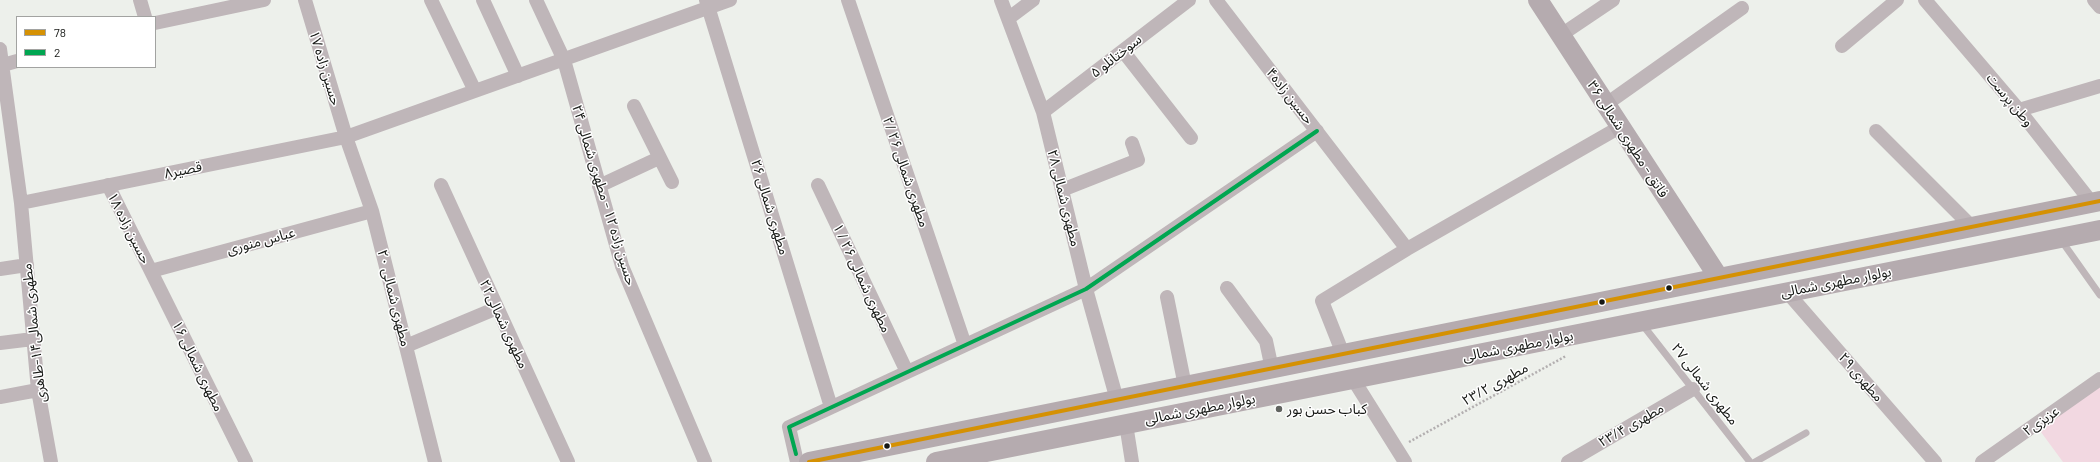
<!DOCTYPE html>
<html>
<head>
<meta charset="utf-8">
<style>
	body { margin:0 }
	#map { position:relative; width:2100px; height:462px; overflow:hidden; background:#edf0eb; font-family:Barlow,sans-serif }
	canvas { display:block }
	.legend { position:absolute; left:16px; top:16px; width:140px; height:52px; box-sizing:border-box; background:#fff; border:1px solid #a2a3a1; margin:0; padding:5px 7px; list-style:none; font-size:12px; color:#161815 }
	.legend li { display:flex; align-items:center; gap:8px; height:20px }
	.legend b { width:20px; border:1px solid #a2a3a1 }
</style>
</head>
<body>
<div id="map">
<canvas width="2100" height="462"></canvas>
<ul class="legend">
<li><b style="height:5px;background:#d59103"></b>78</li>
<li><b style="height:5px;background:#00a651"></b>2</li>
</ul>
</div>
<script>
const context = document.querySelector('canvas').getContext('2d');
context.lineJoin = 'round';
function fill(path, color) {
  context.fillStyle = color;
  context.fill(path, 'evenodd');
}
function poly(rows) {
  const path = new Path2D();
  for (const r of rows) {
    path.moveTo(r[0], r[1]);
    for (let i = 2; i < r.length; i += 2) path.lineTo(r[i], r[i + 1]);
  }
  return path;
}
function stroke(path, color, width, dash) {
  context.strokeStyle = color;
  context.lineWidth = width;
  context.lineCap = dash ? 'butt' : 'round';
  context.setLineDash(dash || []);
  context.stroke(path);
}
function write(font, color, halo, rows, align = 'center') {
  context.font = font + ' Barlow,"Noto Sans Arabic",sans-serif';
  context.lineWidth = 3;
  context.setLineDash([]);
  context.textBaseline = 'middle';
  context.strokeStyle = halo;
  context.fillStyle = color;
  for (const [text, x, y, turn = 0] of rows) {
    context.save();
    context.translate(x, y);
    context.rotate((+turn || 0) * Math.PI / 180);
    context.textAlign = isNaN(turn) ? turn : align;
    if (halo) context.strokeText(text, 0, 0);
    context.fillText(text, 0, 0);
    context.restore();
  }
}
const green = poly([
	[2100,387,2100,462,2063,462,2038,428]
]);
const path = poly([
	[1409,442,1566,356]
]);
const lane = poly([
	[2061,240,2100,295],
	[1642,324,1750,462],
	[1755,462,1806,433]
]);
const street = poly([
	[140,0,145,17],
	[305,0,346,137,372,211,435,462],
	[431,0,475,91],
	[483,0,518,76],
	[536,0,564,60,622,266,705,462],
	[706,0,831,407],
	[848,0,965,345],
	[1001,0,1043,112,1086,289,1117,400],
	[1216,0,1407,249],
	[1925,0,2019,110,2092,203],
	[2094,0,2100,7],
	[1009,18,1033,0],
	[155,23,264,0],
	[1561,35,1613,0],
	[1842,46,1897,0],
	[0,49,21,203,38,390,51,462],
	[1123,51,1191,138],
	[3,65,17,61],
	[1605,105,1742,8],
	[634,106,672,182],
	[2019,110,2100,86],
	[1043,112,1189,0],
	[1876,131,1972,227],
	[108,185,246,462],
	[441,185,568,462],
	[818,185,907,372],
	[599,186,659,158],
	[1062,190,1138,160,1132,143],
	[21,203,346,137,730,0],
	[0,269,27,265],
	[151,271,372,211],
	[1227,288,1266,341,1272,369],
	[1787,292,1935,462],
	[1167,297,1185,386],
	[0,343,33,339],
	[406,346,497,308],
	[1343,354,1322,301,1407,249,1620,127],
	[1353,379,1405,462],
	[0,397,38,390],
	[1126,424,1132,462],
	[797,462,789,427,1086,289,1317,131],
	[1568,462,1693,389],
	[1982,462,2100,379]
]);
const secondary = poly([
	[1538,0,1719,278],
	[809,462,2100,201],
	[936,462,2100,230]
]);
const bus1 = poly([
	[809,462,2100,201]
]);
const bus2 = poly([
	[796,454,789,427,1086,289,1317,131]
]);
const markers = [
	[1669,288,3.5,"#161815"],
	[1602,302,3.5,"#161815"],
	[1279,409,4,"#616460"],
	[887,446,3.5,"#161815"]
];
const streetNames = [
	["سوختانلو ۵",1116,56,-38],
	["حسین زاده ۱۷",325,68,73],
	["حسین زاده۴",1290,96,52],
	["وطن پرست",2010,100,50],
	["فاتق - مطهری شمالی ۳۶",1628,139,57],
	["قصیر۸",183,170,-12],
	["مطهری شمالی ۲۶ /۲",906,172,71],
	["حسین زاده ۱۲ - مطهری شمالی ۲۴",604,195,73],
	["مطهری شمالی ۲۸",1064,198,76],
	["مطهری شمالی ۲۶",770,207,73],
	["حسین زاده ۱۸",129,228,63],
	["عباس منوری",261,241,-15],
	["مطهری شمالی ۲۶ / ۱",862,278,65],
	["بولوار مطهری شمالی",1836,282,-11],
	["مطهری شمالی ۲۰",394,298,76],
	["مطهری شمالی۲۲",504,324,65],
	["مطهری شمالی۱۴-طاهری",34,333,-96],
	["بولوار مطهری شمالی",1518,346,-11],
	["مطهری شمالی ۱۶",198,366,64],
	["مطهری ۲۹",1861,377,49],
	["مطهری ۲۳/۲",1495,384,-29],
	["مطهری شمالی ۲۷",1705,384,52],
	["بولوار مطهری شمالی",1200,409,-11],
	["عزیزی۲",2041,421,-35],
	["مطهری ۲۳/۴",1631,425,-30]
];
const poiNames = [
	["كباب حسن بور",1287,409]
];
fill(green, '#f2d8e1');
stroke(path, '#b3afb0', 2.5, [2, 2]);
stroke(lane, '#bfb6b9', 7);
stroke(street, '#bfb6b9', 14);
stroke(secondary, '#b5abaf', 20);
stroke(bus1, '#d59103', 4);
stroke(bus2, '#00a651', 4);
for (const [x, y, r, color] of markers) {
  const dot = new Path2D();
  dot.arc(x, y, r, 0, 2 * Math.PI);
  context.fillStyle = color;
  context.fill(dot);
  stroke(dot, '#fff', 1.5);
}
write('14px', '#161815', '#fff', streetNames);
write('14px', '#161815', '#fff', poiNames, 'left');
</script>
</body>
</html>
